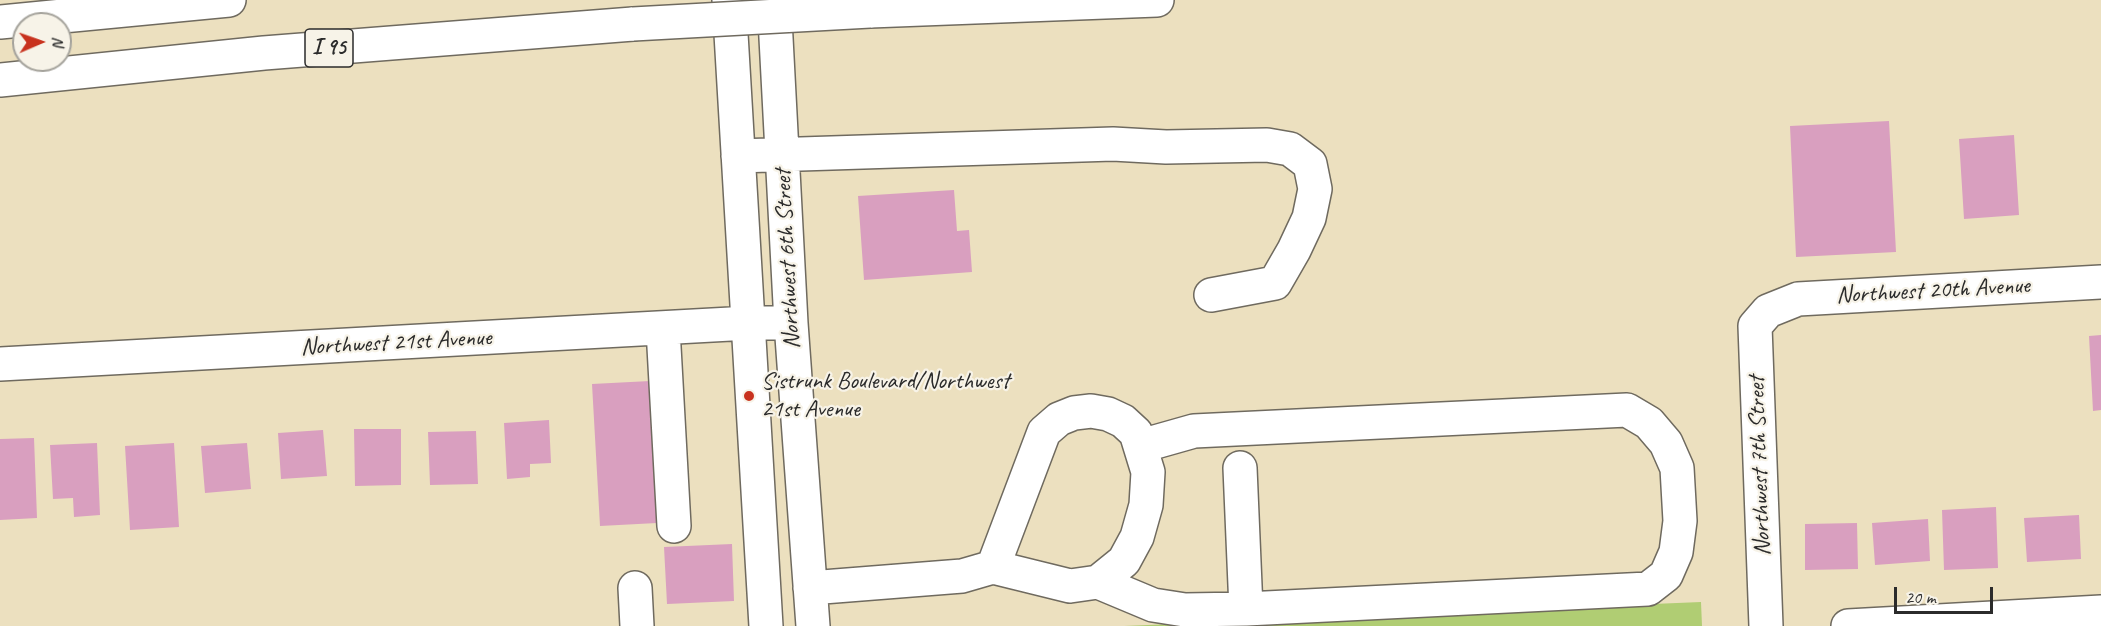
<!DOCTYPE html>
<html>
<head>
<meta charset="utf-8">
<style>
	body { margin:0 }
	#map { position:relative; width:2101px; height:626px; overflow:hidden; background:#ece0bf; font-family:Caveat,sans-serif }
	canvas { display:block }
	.north { position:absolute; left:12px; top:12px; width:60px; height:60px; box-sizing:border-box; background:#f7f3e8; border:2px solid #a5a39c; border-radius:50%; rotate:88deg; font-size:16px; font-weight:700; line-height:24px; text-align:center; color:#2b2b2b }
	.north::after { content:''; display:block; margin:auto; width:21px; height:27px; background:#c8321e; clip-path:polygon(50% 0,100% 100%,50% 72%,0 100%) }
	.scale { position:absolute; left:1894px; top:587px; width:99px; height:27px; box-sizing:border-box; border:3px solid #2b2b2b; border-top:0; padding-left:8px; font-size:18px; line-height:21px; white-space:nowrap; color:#2b2b2b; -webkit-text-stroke:4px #f7f3e8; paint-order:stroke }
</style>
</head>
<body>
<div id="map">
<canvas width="2101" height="626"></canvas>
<div class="north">N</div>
<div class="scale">20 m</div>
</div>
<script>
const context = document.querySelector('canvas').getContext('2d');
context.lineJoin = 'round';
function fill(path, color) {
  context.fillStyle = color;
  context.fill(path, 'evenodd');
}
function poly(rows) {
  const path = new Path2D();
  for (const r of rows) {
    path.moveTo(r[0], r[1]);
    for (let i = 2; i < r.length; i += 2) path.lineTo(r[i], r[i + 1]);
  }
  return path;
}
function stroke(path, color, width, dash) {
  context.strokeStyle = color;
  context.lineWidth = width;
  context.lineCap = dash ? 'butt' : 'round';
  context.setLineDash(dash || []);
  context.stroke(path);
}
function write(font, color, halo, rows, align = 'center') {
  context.font = font + ' Caveat,sans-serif';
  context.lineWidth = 4.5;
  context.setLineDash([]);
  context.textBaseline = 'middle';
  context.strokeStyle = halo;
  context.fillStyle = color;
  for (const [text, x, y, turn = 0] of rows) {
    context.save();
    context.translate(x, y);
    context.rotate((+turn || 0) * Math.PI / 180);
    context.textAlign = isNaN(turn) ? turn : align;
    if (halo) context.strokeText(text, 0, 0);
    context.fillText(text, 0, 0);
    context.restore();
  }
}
const green = poly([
	[1701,602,1702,626,1124,626]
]);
const building = poly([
	[1889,121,1896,252,1796,257,1790,126],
	[2014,135,2019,215,1964,219,1959,139],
	[954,190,957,231,969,230,972,272,864,280,858,196],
	[2101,335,2101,410,2093,411,2089,336],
	[650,381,657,523,600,526,592,384],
	[549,420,551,463,530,464,530,477,507,479,504,423],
	[354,429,401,429,401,485,355,486],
	[323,430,327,476,281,479,278,433],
	[476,431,478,484,430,485,428,432],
	[34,438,37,518,0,520,0,439],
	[97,443,100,515,74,517,73,498,53,499,50,445],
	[174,443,179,527,130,530,125,446],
	[247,443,251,489,205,493,201,446],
	[1996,507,1998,568,1944,570,1942,510],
	[2079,515,2081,559,2027,562,2024,518],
	[1928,519,1930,561,1875,565,1872,523],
	[1857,523,1858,569,1805,570,1805,524],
	[732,544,734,601,667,604,664,547]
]);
const minor = poly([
	[729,0,766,626],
	[774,0,791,323,813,626],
	[738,156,1113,144,1166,147,1267,145,1290,149,1310,164,1315,189,1309,218,1294,250,1275,283,1211,295],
	[663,329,674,526],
	[0,364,749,323,791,323],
	[1240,468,1246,609],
	[1098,582,1153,605,1185,610,1246,609,1648,589,1666,575,1676,552,1680,521,1677,468,1666,443,1649,423,1627,410,1194,431,1141,446],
	[635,588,637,626],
	[810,588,962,576,993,567,1070,586,1098,582,1124,561,1137,537,1146,505,1148,472,1136,433,1123,421,1108,414,1091,411,1074,413,1059,419,1044,432,993,567],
	[1766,626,1755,326,1768,311,1798,299,2101,282],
	[1848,626,2101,612]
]);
const highway = poly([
	[870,11,1157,0],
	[0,22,229,0],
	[0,80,264,53,633,24]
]);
const highwayBridge = poly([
	[633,24,870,11]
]);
const markers = [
	[749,396,6,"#c8321e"]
];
const shields = [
	[329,48,48]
];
const shieldNames = [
	["I 95",329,48]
];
const streetNames = [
	["Northwest 6th Street",788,259,-93],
	["Northwest 20th Avenue",1933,291,-3],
	["Northwest 21st Avenue",396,343,-3],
	["Northwest 7th Street",1760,466,-92]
];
const poiNames = [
	["Sistrunk Boulevard/Northwest",761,382],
	["21st Avenue",761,410]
];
fill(green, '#b0cd73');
fill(building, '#d99fbf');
stroke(minor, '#6f6a5f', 36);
stroke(highway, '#6f6a5f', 36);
stroke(minor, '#fff', 33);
stroke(highway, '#fff', 33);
stroke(highwayBridge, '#6f6a5f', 36, []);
stroke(highwayBridge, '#fff', 33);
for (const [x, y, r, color] of markers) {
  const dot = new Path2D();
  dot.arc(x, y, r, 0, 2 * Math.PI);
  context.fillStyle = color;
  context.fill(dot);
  stroke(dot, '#f7f3e8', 2);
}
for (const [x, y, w] of shields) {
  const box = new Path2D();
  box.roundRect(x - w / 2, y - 19, w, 38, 4.5);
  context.fillStyle = '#f7f3e8';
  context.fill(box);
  stroke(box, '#2b2b2b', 1.5);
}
write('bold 22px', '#2b2b2b', null, shieldNames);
write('24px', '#2b2b2b', '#f7f3e8', streetNames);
write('24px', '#2b2b2b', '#f7f3e8', poiNames, 'left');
</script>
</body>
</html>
